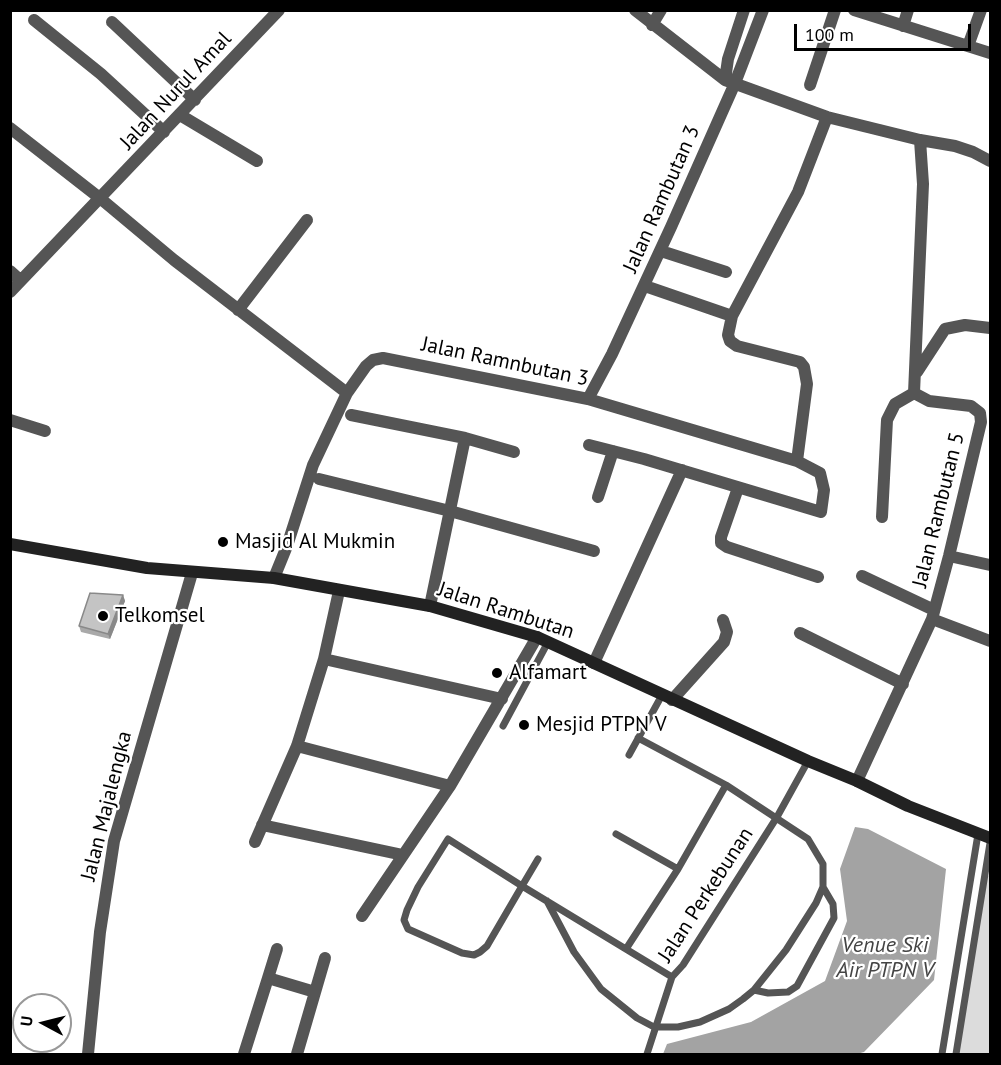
<!DOCTYPE html>
<html>
<head>
<meta charset="utf-8">
<style>
	body { margin:0 }
	#map { position:relative; width:1001px; height:1065px; overflow:hidden; background:#fff; font-family:"PT Sans",sans-serif }
	canvas { display:block }
	.frame { position:absolute; inset:0; border:12px solid #000; pointer-events:none }
	.north { position:absolute; left:12px; top:993px; width:60px; height:60px; box-sizing:border-box; background:#fff; border:2px solid #999; border-radius:50%; rotate:277deg; font-size:16px; font-weight:700; line-height:24px; text-align:center; color:#000 }
	.north::after { content:''; display:block; margin:auto; width:21px; height:27px; background:#000; clip-path:polygon(50% 0,100% 100%,50% 72%,0 100%) }
	.scale { position:absolute; left:794px; top:24px; width:177px; height:27px; box-sizing:border-box; border:3px solid #000; border-top:0; padding-left:8px; font-size:18px; line-height:21px; white-space:nowrap; color:#000; -webkit-text-stroke:4px #fff; paint-order:stroke }
</style>
</head>
<body>
<div id="map">
<canvas width="1001" height="1065"></canvas>
<div class="frame"></div>
<div class="north">U</div>
<div class="scale">100 m</div>
</div>
<script>
const context = document.querySelector('canvas').getContext('2d');
context.lineJoin = 'round';
function fill(path, color) {
  context.fillStyle = color;
  context.fill(path, 'evenodd');
}
function poly(rows) {
  const path = new Path2D();
  for (const r of rows) {
    path.moveTo(r[0], r[1]);
    for (let i = 2; i < r.length; i += 2) path.lineTo(r[i], r[i + 1]);
  }
  return path;
}
function stroke(path, color, width, dash) {
  context.strokeStyle = color;
  context.lineWidth = width;
  context.lineCap = dash ? 'butt' : 'round';
  context.setLineDash(dash || []);
  context.stroke(path);
}
function write(font, color, halo, rows, align = 'center') {
  context.font = font + ' "PT Sans",sans-serif';
  context.lineWidth = 4.5;
  context.setLineDash([]);
  context.textBaseline = 'middle';
  context.strokeStyle = halo;
  context.fillStyle = color;
  for (const [text, x, y, turn = 0] of rows) {
    context.save();
    context.translate(x, y);
    context.rotate((+turn || 0) * Math.PI / 180);
    context.textAlign = isNaN(turn) ? turn : align;
    if (halo) context.strokeText(text, 0, 0);
    context.fillText(text, 0, 0);
    context.restore();
  }
}
const green = poly([
	[986,875,990,876,990,1054,956,1054]
]);
const water = poly([
	[855,827,868,829,946,869,934,980,864,1052,857,1054,663,1054,667,1044,751,1022,825,981,847,921,840,869]
]);
const service = poly([
	[503,726,548,642],
	[629,755,662,695],
	[616,834,678,869,726,785],
	[538,859,522,886,487,946,480,952,474,955,462,953,408,929,404,920,407,910,418,887,448,839,522,886,672,977],
	[547,901,574,952,601,989,637,1018,654,1027,678,1027,700,1022,729,1009,743,999,754,990,786,950,816,903,823,887,823,864,808,839,726,785,638,738],
	[626,949,678,869],
	[754,990,768,993,788,992,797,986,834,918,833,904,823,887],
	[647,1054,672,977,683,965,777,817,808,761],
	[942,1054,978,834],
	[956,1054,990,843]
]);
const minor = poly([
	[635,10,725,80,827,117,920,140,955,146,973,152,990,161],
	[854,10,990,53],
	[34,20,101,74,164,132],
	[112,22,195,100],
	[652,25,661,10],
	[903,26,908,10],
	[968,46,981,10],
	[725,80,728,59,744,10],
	[810,85,835,10],
	[180,115,257,161],
	[10,128,101,199,174,260,347,393],
	[661,251,726,272],
	[10,271,20,280],
	[645,286,732,316],
	[10,292,279,10],
	[238,310,307,220],
	[917,372,945,329,965,325,990,328],
	[588,399,612,354,671,227,735,83,763,10],
	[351,415,465,438,430,606],
	[10,420,45,431],
	[465,438,514,452],
	[797,461,807,384,804,367,800,362,737,346,730,341,728,335,732,316,798,192,827,117],
	[319,479,450,511,594,551],
	[738,488,721,537,721,543,727,547,818,577],
	[598,497,613,451],
	[882,517,887,420,895,404,914,393],
	[949,556,990,565],
	[862,576,934,610],
	[274,578,287,546,313,465,347,393,366,366,373,360,383,358,588,399,797,461,820,473,824,490,821,512,644,459,589,445],
	[932,619,990,641],
	[800,633,903,684],
	[324,659,502,699],
	[594,663,682,470],
	[672,700,724,642,727,632,723,620],
	[297,746,450,786],
	[857,781,932,619,949,556,981,422,980,413,971,406,929,401,914,393,923,184,920,140],
	[262,825,403,855],
	[255,842,297,746,324,659,339,591],
	[362,916,450,786,537,637],
	[268,978,277,949],
	[88,1054,100,932,114,841,192,573],
	[244,1054,268,978,315,992],
	[297,1054,325,958]
]);
const secondary = poly([
	[10,544,147,568,274,578,430,606,537,637,808,761,857,781,908,806,990,838]
]);
const wall = poly([
	[123,595,125,601,110,639,81,632,79,626]
]);
const shadedWall = poly([
	[123,595,125,601,110,639,108,634]
]);
const building = poly([
	[90,593,123,595,108,634,79,626,90,593]
]);
const markers = [
	[223,542,6,"#000"],
	[103,616,6,"#000"],
	[497,673,6,"#000"],
	[524,725,6,"#000"]
];
const streetNames = [
	["Jalan Nurul Amal",176,91,-47],
	["Jalan Rambutan 3",662,199,-66],
	["Jalan Ramnbutan 3",505,362,12],
	["Jalan Rambutan 5",939,510,-76],
	["Jalan Rambutan",506,611,18],
	["Jalan Majalengka",107,806,-76],
	["Jalan Perkebunan",706,895,-57]
];
const poiNames = [
	["Masjid Al Mukmin",235,542],
	["Telkomsel",115,616],
	["Alfamart",509,673],
	["Mesjid PTPN V",536,725]
];
const waterNames = [
	["Venue Ski",885,946],
	["Air PTPN V",885,971]
];
fill(green, '#dcdcdc');
fill(water, '#a3a3a3');
stroke(service, '#555', 7);
stroke(minor, '#555', 12);
stroke(secondary, '#222', 12);
fill(wall, '#a9a9a9');
fill(shadedWall, '#898989');
fill(building, '#c4c4c4');
stroke(building, '#898989', 1.5);
for (const [x, y, r, color] of markers) {
  const dot = new Path2D();
  dot.arc(x, y, r, 0, 2 * Math.PI);
  context.fillStyle = color;
  context.fill(dot);
  stroke(dot, '#fff', 2);
}
write('21px', '#000', '#fff', streetNames);
write('21px', '#000', '#fff', poiNames, 'left');
write('italic 22px', '#444', '#fff', waterNames);
</script>
</body>
</html>
